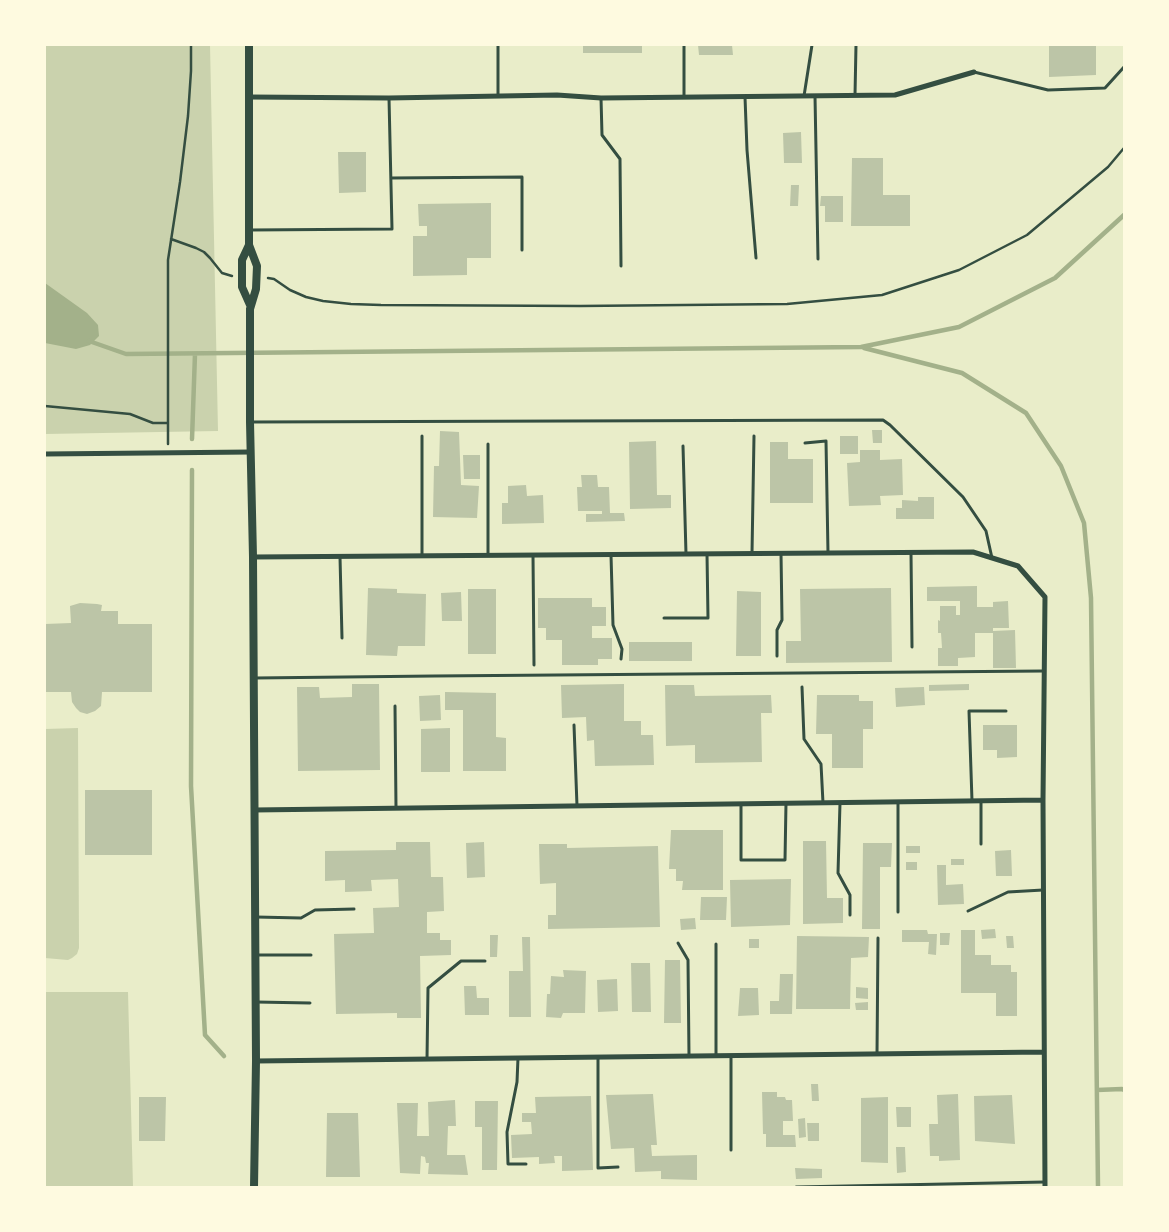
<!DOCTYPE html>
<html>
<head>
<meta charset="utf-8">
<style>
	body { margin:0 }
	#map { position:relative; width:1169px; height:1232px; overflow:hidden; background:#e9edc9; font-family:Inter,sans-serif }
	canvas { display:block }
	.frame { position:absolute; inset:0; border:46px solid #fefae0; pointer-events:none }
</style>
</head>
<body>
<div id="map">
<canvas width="1169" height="1232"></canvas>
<div class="frame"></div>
</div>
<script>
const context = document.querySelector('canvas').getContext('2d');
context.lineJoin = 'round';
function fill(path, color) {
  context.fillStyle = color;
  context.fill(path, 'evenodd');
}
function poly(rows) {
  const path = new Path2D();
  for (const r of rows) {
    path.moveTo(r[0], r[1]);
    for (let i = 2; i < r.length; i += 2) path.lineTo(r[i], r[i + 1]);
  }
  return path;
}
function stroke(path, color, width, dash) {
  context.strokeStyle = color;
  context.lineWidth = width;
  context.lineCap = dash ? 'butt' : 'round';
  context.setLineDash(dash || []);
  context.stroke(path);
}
const green = poly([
	[45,45,210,45,218,431,45,434],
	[78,728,79,948,77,954,72,958,68,960,45,958,45,729],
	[45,992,128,992,133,1187,45,1187]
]);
const water = poly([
	[45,283,87,313,98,325,99,336,90,345,76,349,45,343]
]);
const stream = poly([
	[89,341,126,354,861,347,959,327,1055,278,1124,215],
	[864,348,962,373,1026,413,1061,466,1084,523,1091,598,1098,1187],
	[192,439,195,354],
	[192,470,191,786,205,1035,224,1056],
	[1097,1090,1122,1089,1124,1090]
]);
const building = poly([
	[583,45,642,45,642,53,583,53],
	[698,45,732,45,733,55,699,55],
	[1049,45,1096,45,1096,75,1049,77],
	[801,132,802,163,784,163,783,133],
	[338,152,366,152,366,192,339,193],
	[852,158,883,158,883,195,910,195,910,226,851,226],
	[791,185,799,185,798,206,790,206],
	[821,196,843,196,843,222,825,222,825,206,820,206],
	[491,203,491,258,467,258,467,275,413,276,413,236,427,236,427,226,419,226,418,204],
	[872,430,882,430,882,443,873,443],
	[440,431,459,432,461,485,479,486,477,518,433,517,434,466,439,466],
	[840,436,858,436,858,454,840,454],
	[656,441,657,495,671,495,671,508,630,509,629,442],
	[770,442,788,442,788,459,813,459,813,503,770,503],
	[860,450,880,450,880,460,902,459,903,495,880,496,881,505,849,506,847,463,860,462],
	[463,455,480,455,480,479,464,479],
	[581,475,597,475,598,487,609,487,610,513,624,513,625,521,586,522,586,514,602,514,602,511,578,511,577,487,582,487],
	[526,485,527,496,543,495,544,523,502,524,502,503,508,503,508,486],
	[918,497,934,497,934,519,896,519,896,508,902,508,902,500,918,501],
	[977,586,977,607,993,607,993,602,1008,601,1009,628,993,628,993,631,1015,630,1016,668,993,668,993,633,975,633,975,657,958,658,958,666,938,666,938,648,942,648,941,633,938,633,938,620,940,621,940,606,956,606,956,615,960,615,960,601,927,601,927,587],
	[368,588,397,589,397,593,426,594,425,646,398,646,397,656,366,655],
	[891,588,892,662,786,663,786,641,801,641,800,589],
	[468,589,496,589,496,654,468,654],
	[737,591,761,592,761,656,736,656],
	[461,592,462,621,442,621,441,593],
	[538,598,592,598,592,607,606,607,606,626,592,626,592,638,612,638,612,659,598,659,598,665,562,665,562,640,546,640,546,628,538,628],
	[80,603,97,604,102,605,101,611,118,611,118,624,152,624,152,692,102,692,101,706,95,711,87,714,80,712,76,708,72,702,71,692,45,692,45,624,71,623,70,606],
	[629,642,692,642,692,661,629,661],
	[352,684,379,684,380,770,298,771,297,687,319,687,320,698,352,697],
	[624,684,624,721,641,721,641,735,653,735,654,765,595,766,594,740,587,741,586,717,562,718,561,685],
	[969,684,969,690,929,691,929,685],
	[665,685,694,685,695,696,771,695,772,713,761,713,762,762,695,763,695,745,666,746],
	[924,687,925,705,896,707,895,688],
	[445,692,496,693,496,737,506,738,506,771,463,771,463,710,445,710],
	[440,695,441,720,420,721,419,696],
	[817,695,859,695,859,701,873,701,873,729,863,729,863,768,832,768,832,734,816,734],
	[983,725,1017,725,1017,757,997,758,997,750,983,750],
	[450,728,450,772,421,772,421,729],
	[85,790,152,790,152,855,85,855],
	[671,830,723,830,723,890,682,890,683,881,676,881,676,869,669,869],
	[803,841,826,841,827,898,843,898,843,923,803,924],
	[396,842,430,842,431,877,443,877,444,911,427,912,427,933,440,933,440,940,451,940,451,955,420,956,421,1018,397,1018,397,1013,336,1014,334,934,374,933,373,908,399,907,398,879,371,880,372,891,345,892,345,880,325,881,325,851,396,850],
	[484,842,485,877,467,878,466,843],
	[863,843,892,843,891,867,880,867,880,929,862,929],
	[539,844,567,844,567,848,658,846,660,927,548,929,548,915,556,915,556,883,540,884],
	[906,846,920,846,920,853,906,853],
	[1011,850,1012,876,996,876,995,851],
	[951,859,964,859,964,865,951,865],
	[906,862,917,862,917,870,906,870],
	[937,865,946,865,946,885,963,884,964,904,938,905],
	[791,879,790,925,731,927,730,880],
	[701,897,727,897,726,920,700,920],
	[695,918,696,929,681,930,680,919],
	[995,929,996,938,982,939,981,930],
	[902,930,927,930,928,934,937,934,936,955,928,954,929,942,902,942],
	[961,930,975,930,975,955,991,955,991,965,1011,965,1011,972,1017,972,1017,1016,996,1016,996,993,961,993],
	[940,933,950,933,949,945,940,945],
	[490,935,498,935,497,957,490,957],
	[797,936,869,937,868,957,851,958,850,1009,796,1009],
	[1006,936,1013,936,1014,948,1007,948],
	[522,937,530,937,531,1017,509,1017,509,971,523,971],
	[749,939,759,939,759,948,749,948],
	[665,960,680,960,681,1023,664,1023],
	[631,963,650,963,651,1012,632,1012],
	[563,970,586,971,585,1013,563,1013,561,1018,546,1017,547,994,550,994,551,976,564,977],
	[780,974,793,974,792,1014,770,1014,770,1001,779,1001],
	[617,979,618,1011,598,1012,597,980],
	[464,986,476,986,477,998,489,998,489,1015,465,1015],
	[856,987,868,988,868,999,856,998],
	[740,988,758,988,759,1015,738,1016],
	[868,1002,868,1010,856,1010,855,1003],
	[811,1084,818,1084,819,1101,812,1101],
	[762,1092,777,1092,777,1097,785,1097,786,1100,792,1100,793,1121,783,1121,783,1135,795,1135,796,1147,766,1147,766,1134,763,1134],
	[653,1094,657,1145,651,1145,652,1156,697,1155,697,1180,661,1179,661,1171,635,1172,634,1148,611,1149,606,1095],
	[958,1094,960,1160,939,1161,939,1156,930,1156,929,1124,938,1124,937,1095],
	[1012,1095,1015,1144,975,1141,974,1096],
	[591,1096,593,1170,562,1171,562,1156,554,1156,555,1163,539,1164,539,1157,512,1158,511,1135,532,1134,531,1122,522,1122,522,1113,536,1113,535,1097],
	[139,1097,166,1097,165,1141,139,1141],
	[888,1097,888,1163,861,1162,861,1098],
	[455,1100,456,1126,448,1126,447,1155,465,1155,468,1175,428,1174,429,1163,426,1163,425,1157,421,1156,420,1174,400,1173,397,1103,418,1103,417,1136,429,1136,428,1102],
	[475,1101,498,1101,497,1170,482,1170,482,1127,475,1127],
	[896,1107,911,1107,911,1127,897,1127],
	[327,1113,358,1113,360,1177,326,1177],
	[805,1118,806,1137,799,1138,798,1119],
	[807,1123,819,1123,819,1141,808,1141],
	[896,1147,905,1147,906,1172,897,1173],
	[795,1168,822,1169,822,1178,796,1179]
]);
const path = poly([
	[171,239,196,248,204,252,210,258,222,273,232,276],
	[268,278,274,279,290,290,306,297,323,301,351,304,381,305,580,306,787,304,882,295,959,270,1027,235,1108,167,1124,148],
	[45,406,130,414,153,423,168,423,168,260,180,182,188,116,191,71,191,45],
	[168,423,168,444]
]);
const service = poly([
	[498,45,498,95],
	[684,45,684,97],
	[974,72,1048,90,1105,88,1124,67],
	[855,95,856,45],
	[804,96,812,45],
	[815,96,818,259],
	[745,97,747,150,756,258],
	[601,98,602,135,620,159,621,266],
	[391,178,522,177,522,250],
	[250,230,392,229,389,98],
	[251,422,883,420,890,425,963,497,986,531,992,558],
	[805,443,826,441,828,553],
	[683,446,686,554],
	[752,553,754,436],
	[911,553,912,647],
	[422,555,422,436],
	[488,555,488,444],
	[533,555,534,665],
	[611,555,613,625,622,649,621,659],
	[340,557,342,638],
	[664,618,708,618,707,554],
	[777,656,777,630,782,620,781,553],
	[255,678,434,676,1044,671],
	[802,687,804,739,821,764,823,803],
	[395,706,396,808],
	[574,725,577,806],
	[972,801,969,711,1006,711],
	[981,801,981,844],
	[840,803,838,873,850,895,850,915],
	[741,804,741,860,785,860,786,803],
	[968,911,1008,892,1043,890],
	[898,912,898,802],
	[256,917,301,918,315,910,354,909],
	[678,943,688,960,689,1056],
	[716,944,716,1056],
	[256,955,311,955],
	[256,1002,310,1003],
	[877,1054,878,938],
	[731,1056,731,1150],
	[518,1058,517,1082,507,1132,508,1164,526,1164],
	[598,1058,598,1168,618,1167],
	[427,1059,428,988,461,961,485,961],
	[796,1187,1045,1182]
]);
const minor = poly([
	[249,97,389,98,557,95,601,98,895,95,974,72],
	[45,454,251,452],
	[253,557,973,552,1018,566,1045,597,1043,800,1045,1187],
	[254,810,1043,800],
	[256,1061,1044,1052]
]);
const tertiary = poly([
	[249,45,249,245,257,266,256,289,250,309,250,422,253,557,256,1061,254,1187],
	[249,245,242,260,242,287,250,305]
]);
fill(green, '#cad2ad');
fill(water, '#a3b18a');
stroke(stream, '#a3b18a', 4.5);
fill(building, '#bcc5a7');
stroke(path, '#344e41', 2.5);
stroke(service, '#344e41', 3);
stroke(minor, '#344e41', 5);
stroke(tertiary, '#344e41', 8);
</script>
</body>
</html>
